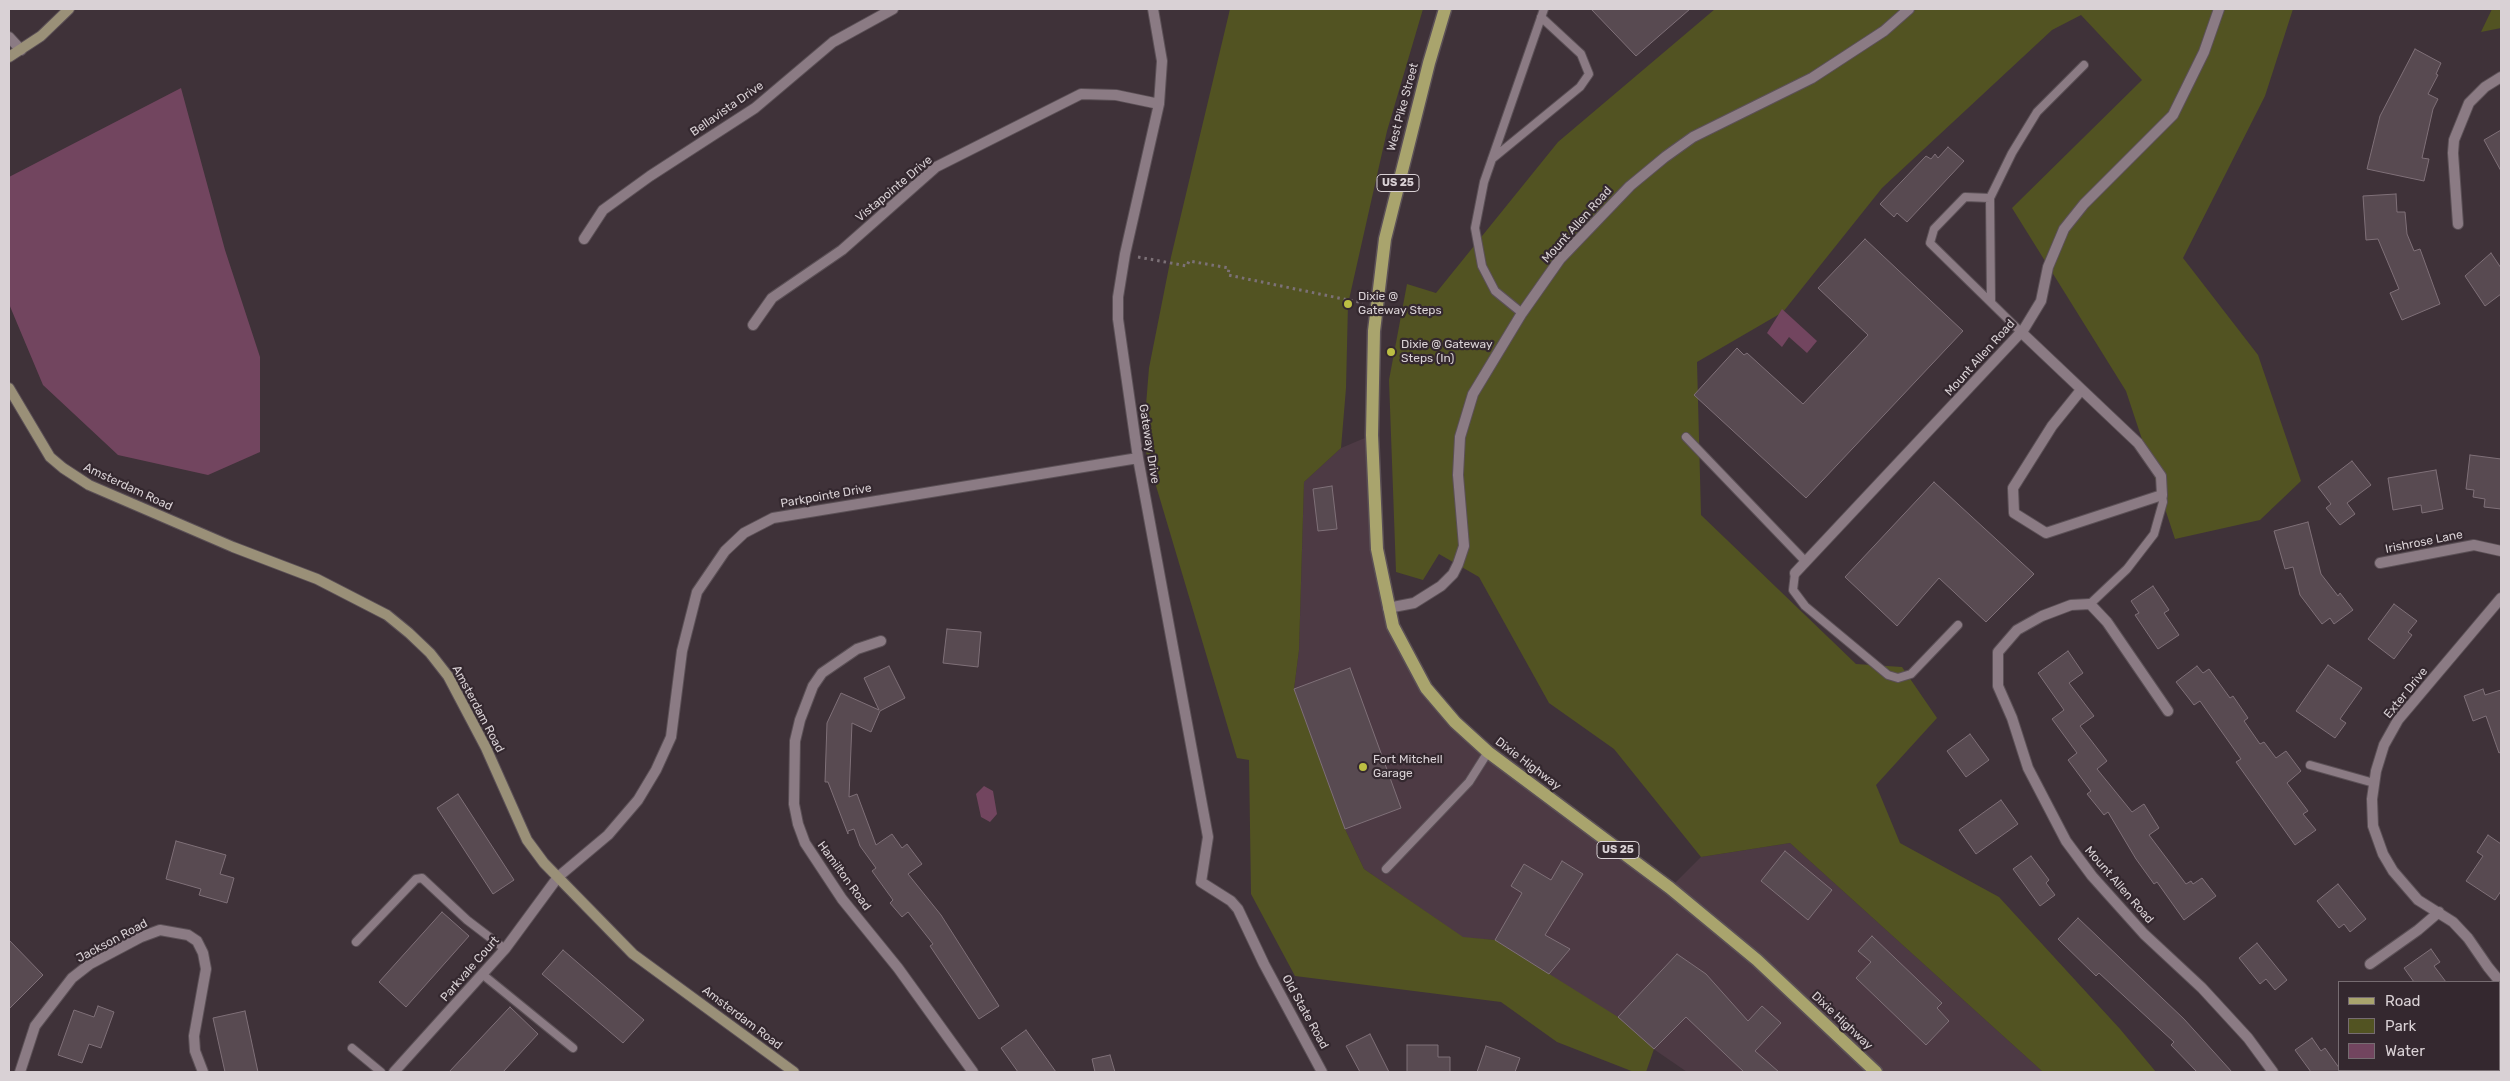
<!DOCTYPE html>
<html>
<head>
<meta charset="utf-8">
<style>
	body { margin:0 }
	#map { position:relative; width:2510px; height:1081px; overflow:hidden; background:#3f3239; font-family:Rubik,sans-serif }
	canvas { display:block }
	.frame { position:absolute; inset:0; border:10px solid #d9d1d5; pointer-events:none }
	.legend { position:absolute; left:2338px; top:981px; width:162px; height:90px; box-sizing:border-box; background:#34282f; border:1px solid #766c71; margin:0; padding:6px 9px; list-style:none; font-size:15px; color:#d9d1d5 }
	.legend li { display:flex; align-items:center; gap:10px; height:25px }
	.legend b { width:25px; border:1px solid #766c71 }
</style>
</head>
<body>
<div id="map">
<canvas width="2510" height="1081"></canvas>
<div class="frame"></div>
<ul class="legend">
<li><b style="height:6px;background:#a9a46d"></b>Road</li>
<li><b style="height:14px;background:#525322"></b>Park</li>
<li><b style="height:14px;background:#72455f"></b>Water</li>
</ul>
</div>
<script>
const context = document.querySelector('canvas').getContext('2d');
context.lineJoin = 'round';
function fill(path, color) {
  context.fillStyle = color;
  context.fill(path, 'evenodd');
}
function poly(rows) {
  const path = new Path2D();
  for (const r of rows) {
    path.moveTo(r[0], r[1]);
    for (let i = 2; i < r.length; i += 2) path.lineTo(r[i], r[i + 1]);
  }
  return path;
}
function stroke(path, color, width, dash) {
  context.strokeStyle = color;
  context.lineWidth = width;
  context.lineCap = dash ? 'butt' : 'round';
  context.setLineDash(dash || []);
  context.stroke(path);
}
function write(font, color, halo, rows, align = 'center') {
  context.font = font + ' Rubik,sans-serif';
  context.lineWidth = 4.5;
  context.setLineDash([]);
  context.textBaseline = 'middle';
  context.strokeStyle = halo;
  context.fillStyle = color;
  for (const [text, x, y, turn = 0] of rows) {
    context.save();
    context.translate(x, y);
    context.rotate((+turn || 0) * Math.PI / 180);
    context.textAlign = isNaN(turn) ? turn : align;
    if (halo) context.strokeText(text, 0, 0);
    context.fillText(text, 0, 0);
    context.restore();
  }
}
const built = poly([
	[1372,435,1377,549,1393,626,1455,722,1670,888,1701,857,1790,843,2043,1072,1687,1072,1495,940,1463,938,1364,869,1345,829,1294,689,1299,650,1304,482,1341,448]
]);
const green = poly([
	[1230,9,1423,9,1387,131,1348,304,1346,388,1341,448,1304,482,1299,650,1294,689,1345,829,1364,869,1463,937,1495,940,1618,1017,1654,1049,1646,1072,1634,1072,1557,1042,1501,1002,1295,976,1251,894,1249,760,1237,758,1143,442,1149,368,1171,257],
	[1715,9,2293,9,2265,96,2183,258,2258,355,2301,481,2260,520,2175,539,2126,391,2012,208,2142,80,2081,15,2052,30,1882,188,1783,312,1697,362,1701,515,1856,664,1902,667,1937,718,1876,785,1900,843,1999,897,2120,1029,2156,1072,2043,1072,1790,843,1701,857,1614,749,1549,703,1479,577,1439,554,1423,580,1396,572,1389,380,1407,284,1436,293,1558,142],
	[2492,9,2501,9,2501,28,2481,32]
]);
const water = poly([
	[181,88,225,250,260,357,260,452,208,475,118,455,43,385,9,304,9,177],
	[1782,309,1817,341,1807,353,1789,337,1782,347,1767,333],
	[984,786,993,791,997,814,990,822,981,817,976,794]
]);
const building = poly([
	[1591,9,1690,9,1636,56,1591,9],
	[2415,49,2441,63,2436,74,2438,75,2428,94,2438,99,2433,109,2422,158,2429,159,2424,181,2367,169,2380,116,2415,49],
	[2501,130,2501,171,2484,140,2501,130],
	[1948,147,1964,161,1907,222,1897,213,1894,217,1880,204,1926,156,1931,159,1935,154,1938,158,1948,147],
	[2396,194,2397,212,2405,212,2407,234,2414,251,2420,249,2440,304,2402,320,2390,293,2399,289,2378,239,2366,240,2363,196,2396,194],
	[1865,239,1963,331,1806,498,1694,395,1737,348,1744,355,1747,353,1803,404,1868,335,1818,288,1865,239],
	[2491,253,2501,268,2501,294,2485,306,2465,276,2491,253],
	[2470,455,2501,459,2501,509,2484,507,2485,499,2473,497,2474,490,2466,489,2470,455],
	[2352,461,2371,485,2347,503,2355,514,2340,525,2326,508,2331,504,2318,487,2352,461],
	[2436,470,2443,509,2422,513,2421,505,2393,510,2388,478,2436,470],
	[1934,482,2034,574,1986,622,1939,578,1897,626,1845,577,1934,482],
	[1332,486,1337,529,1318,531,1313,489,1332,486],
	[2308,522,2321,574,2338,596,2340,593,2353,610,2334,624,2330,618,2322,624,2300,595,2293,567,2285,569,2274,531,2308,522],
	[2153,586,2169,610,2164,613,2179,635,2158,649,2135,615,2139,613,2131,601,2153,586],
	[2394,604,2417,621,2408,632,2412,635,2394,659,2368,639,2394,604],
	[947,629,981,632,978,667,943,663,947,629],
	[2068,651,2083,673,2069,683,2094,716,2080,726,2107,761,2097,769,2132,812,2144,804,2159,828,2149,835,2186,884,2191,881,2193,884,2202,878,2216,896,2184,920,2157,882,2154,884,2136,859,2108,812,2104,815,2087,794,2091,791,2068,760,2077,753,2052,719,2064,710,2038,673,2068,651],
	[2328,665,2362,688,2340,719,2346,723,2335,738,2296,711,2328,665],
	[889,666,905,698,880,711,871,732,852,723,849,797,857,794,876,845,892,834,902,848,907,844,922,864,908,874,941,915,999,1006,979,1019,930,946,933,944,908,912,902,917,890,903,893,900,872,871,876,868,860,846,854,829,848,831,848,834,828,782,825,782,827,723,841,693,879,710,864,678,889,666],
	[2197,666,2203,673,2209,669,2230,698,2233,696,2248,718,2244,721,2260,744,2264,742,2276,758,2286,751,2301,771,2287,783,2308,811,2303,814,2316,830,2295,845,2236,762,2241,759,2200,701,2194,705,2176,682,2197,666],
	[1350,668,1401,808,1345,829,1294,689,1350,668],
	[2483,689,2485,695,2501,690,2501,752,2499,753,2486,716,2473,721,2464,696,2483,689],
	[1970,734,1989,760,1966,777,1947,751,1970,734],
	[458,794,514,880,493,894,437,808,458,794],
	[2001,800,2018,824,1976,854,1959,830,2001,800],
	[2488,835,2501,844,2501,891,2495,900,2466,881,2483,856,2477,852,2488,835],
	[176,841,226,855,220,874,234,878,227,903,199,895,201,889,166,879,176,841],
	[1785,851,1832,890,1808,920,1761,881,1785,851],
	[2031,856,2049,880,2046,883,2055,895,2040,906,2013,869,2031,856],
	[1562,861,1583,874,1545,935,1570,949,1549,974,1495,940,1522,893,1511,886,1524,864,1551,880,1562,861],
	[2338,884,2366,919,2350,932,2344,924,2339,928,2317,901,2338,884],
	[442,912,469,936,406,1007,379,982,442,912],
	[2078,918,2184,1019,2232,1072,2197,1072,2171,1045,2174,1042,2099,973,2096,976,2058,939,2078,918],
	[1872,936,1942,1003,1937,1008,1949,1021,1926,1045,1856,978,1871,962,1858,951,1872,936],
	[9,940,43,975,9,1009,9,940],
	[2257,943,2287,980,2275,990,2266,979,2260,984,2239,958,2257,943],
	[2431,949,2440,962,2434,966,2446,982,2414,982,2404,968,2431,949],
	[563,950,644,1020,623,1043,542,974,563,950],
	[1677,954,1706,974,1748,1021,1762,1006,1781,1023,1755,1051,1779,1072,1744,1072,1686,1017,1654,1049,1618,1017,1677,954],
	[98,1006,114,1012,101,1048,89,1044,82,1063,58,1055,74,1010,94,1017,98,1006],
	[510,1007,538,1034,503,1072,449,1072,510,1007],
	[245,1011,258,1072,225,1072,213,1018,245,1011],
	[1026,1030,1056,1072,1018,1072,1001,1048,1026,1030],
	[1370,1034,1389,1072,1360,1072,1346,1046,1370,1034],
	[2312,1038,2321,1051,2325,1048,2342,1072,2311,1072,2295,1050,2312,1038],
	[1407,1045,1438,1045,1438,1057,1450,1057,1450,1072,1407,1072,1407,1045],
	[1486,1046,1520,1058,1515,1072,1477,1072,1486,1046],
	[1110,1055,1115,1072,1095,1072,1092,1059,1110,1055]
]);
const path = poly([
	[1138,257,1187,266,1189,261,1229,268,1228,275,1363,303]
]);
const lane = poly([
	[1492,159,1580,87,1589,74,1581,54,1541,17],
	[1990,198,1991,302],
	[1522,313,1495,291,1482,266,1475,228,1484,182,1544,9],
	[2021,332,1930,243,1934,229,1965,197,1990,198,2012,153,2037,112,2084,65],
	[1686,437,1806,562],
	[1795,573,1793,590,1805,606,1888,675,1898,678,1911,674,1958,625],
	[2090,604,2127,569,2154,534,2163,502,2162,495],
	[2310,765,2374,783],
	[1386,869,1469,782,1488,752],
	[356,942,416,879,422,878,467,920,505,949],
	[482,974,573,1048],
	[352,1048,381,1072]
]);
const street = poly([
	[1153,9,1162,61,1159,104,1125,254,1118,297,1118,319,1138,458,1208,837,1201,882,1231,901,1238,909,1264,964,1322,1072],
	[9,37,21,50],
	[2458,224,2453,153,2454,140,2469,103,2485,87,2501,77],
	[584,239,603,210,650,176,755,108,833,42,893,9],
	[753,325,772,298,842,250,936,167,1081,94,1116,95,1159,104],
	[2021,332,2138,443,2161,476,2162,495,2046,533,2014,513,2013,488,2052,426,2081,390],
	[2380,563,2474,545,2501,551],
	[1795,573,2024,329,2041,301,2048,267,2064,229,2084,204,2173,115,2204,52,2219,9],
	[2501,598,2398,720,2384,745,2376,771,2372,799,2373,826,2383,854,2393,871,2418,900,2453,922,2468,938,2488,967,2501,983],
	[1388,608,1414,603,1441,586,1453,574,1458,564,1464,546,1458,475,1460,437,1473,394,1522,313,1560,259,1630,186,1665,157,1693,137,1812,78,1884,31,1909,9],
	[881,641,857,649,822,673,813,686,800,720,795,741,794,804,798,824,805,843,842,899,898,968,973,1072],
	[2168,711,2107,622,2090,604,2071,605,2042,616,2017,630,1998,652,1998,686,2012,718,2028,768,2066,841,2092,876,2144,934,2202,988,2248,1038,2273,1072],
	[2370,964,2418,930,2439,912],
	[20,1072,35,1026,72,978,90,964,141,937,160,930,188,935,197,941,203,953,206,969,194,1036,195,1051,203,1072],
	[394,1072,505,949,558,877,608,835,638,800,656,770,671,737,682,651,697,592,725,551,744,533,773,518,1138,458]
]);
const secondary = poly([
	[9,57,41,36,69,9],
	[9,388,50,457,63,468,89,485,233,547,317,579,387,615,409,633,430,653,448,676,486,748,527,840,544,863,633,954,794,1072]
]);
const primary = poly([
	[1445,9,1429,63,1385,239,1374,331,1372,435,1377,549,1393,626,1426,688,1455,722,1488,752,1670,888,1757,960,1876,1072]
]);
const markers = [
	[1348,304,5,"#bdbf43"],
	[1391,352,5,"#bdbf43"],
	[1363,767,5,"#bdbf43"]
];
const shields = [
	[1398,183,42],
	[1618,850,42]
];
const shieldNames = [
	["US 25",1398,183],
	["US 25",1618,850]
];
const streetNames = [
	["West Pike Street",1403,107,-75],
	["Bellavista Drive",727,109,-35],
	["Vistapointe Drive",894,189,-40],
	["Mount Allen Road",1577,225,-48],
	["Mount Allen Road",1980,358,-48],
	["Gateway Drive",1149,444,81],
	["Amsterdam Road",128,487,25],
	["Parkpointe Drive",826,496,-10],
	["Irishrose Lane",2424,542,-11],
	["Exter Drive",2406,693,-51],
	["Amsterdam Road",478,709,62],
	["Dixie Highway",1528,764,37],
	["Hamilton Road",844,876,54],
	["Mount Allen Road",2119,885,49],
	["Jackson Road",112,941,-28],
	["Parkvale Court",470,969,-49],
	["Old State Road",1305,1012,61],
	["Amsterdam Road",742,1018,37],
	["Dixie Highway",1842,1021,43]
];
const poiNames = [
	["Dixie @",1358,297],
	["Gateway Steps",1358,311],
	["Dixie @ Gateway",1401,345],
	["Steps (In)",1401,359],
	["Fort Mitchell",1373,760],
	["Garage",1373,774]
];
fill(built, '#4d3a44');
fill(green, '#525322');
fill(water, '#72455f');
fill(building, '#584a51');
stroke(building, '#7f7078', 1);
stroke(lane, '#5b5056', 10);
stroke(street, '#5b5056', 12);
stroke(secondary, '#5b5056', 12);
stroke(primary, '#5b5056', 15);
stroke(path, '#7c7177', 3, [2.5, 4]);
stroke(lane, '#8b7b84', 8);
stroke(street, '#8b7b84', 10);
stroke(secondary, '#9a9078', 10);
stroke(primary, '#a9a46d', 12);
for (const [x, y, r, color] of markers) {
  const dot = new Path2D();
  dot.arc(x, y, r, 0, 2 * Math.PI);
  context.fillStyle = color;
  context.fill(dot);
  stroke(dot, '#34282f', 2);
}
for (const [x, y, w] of shields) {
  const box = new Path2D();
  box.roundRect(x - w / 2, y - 8.5, w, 17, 4);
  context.fillStyle = '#34282f';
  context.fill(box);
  stroke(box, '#d9d1d5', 1);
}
write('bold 11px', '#d9d1d5', null, shieldNames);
write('12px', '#d9d1d5', '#34282f', streetNames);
write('12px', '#d9d1d5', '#34282f', poiNames, 'left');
</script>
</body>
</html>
